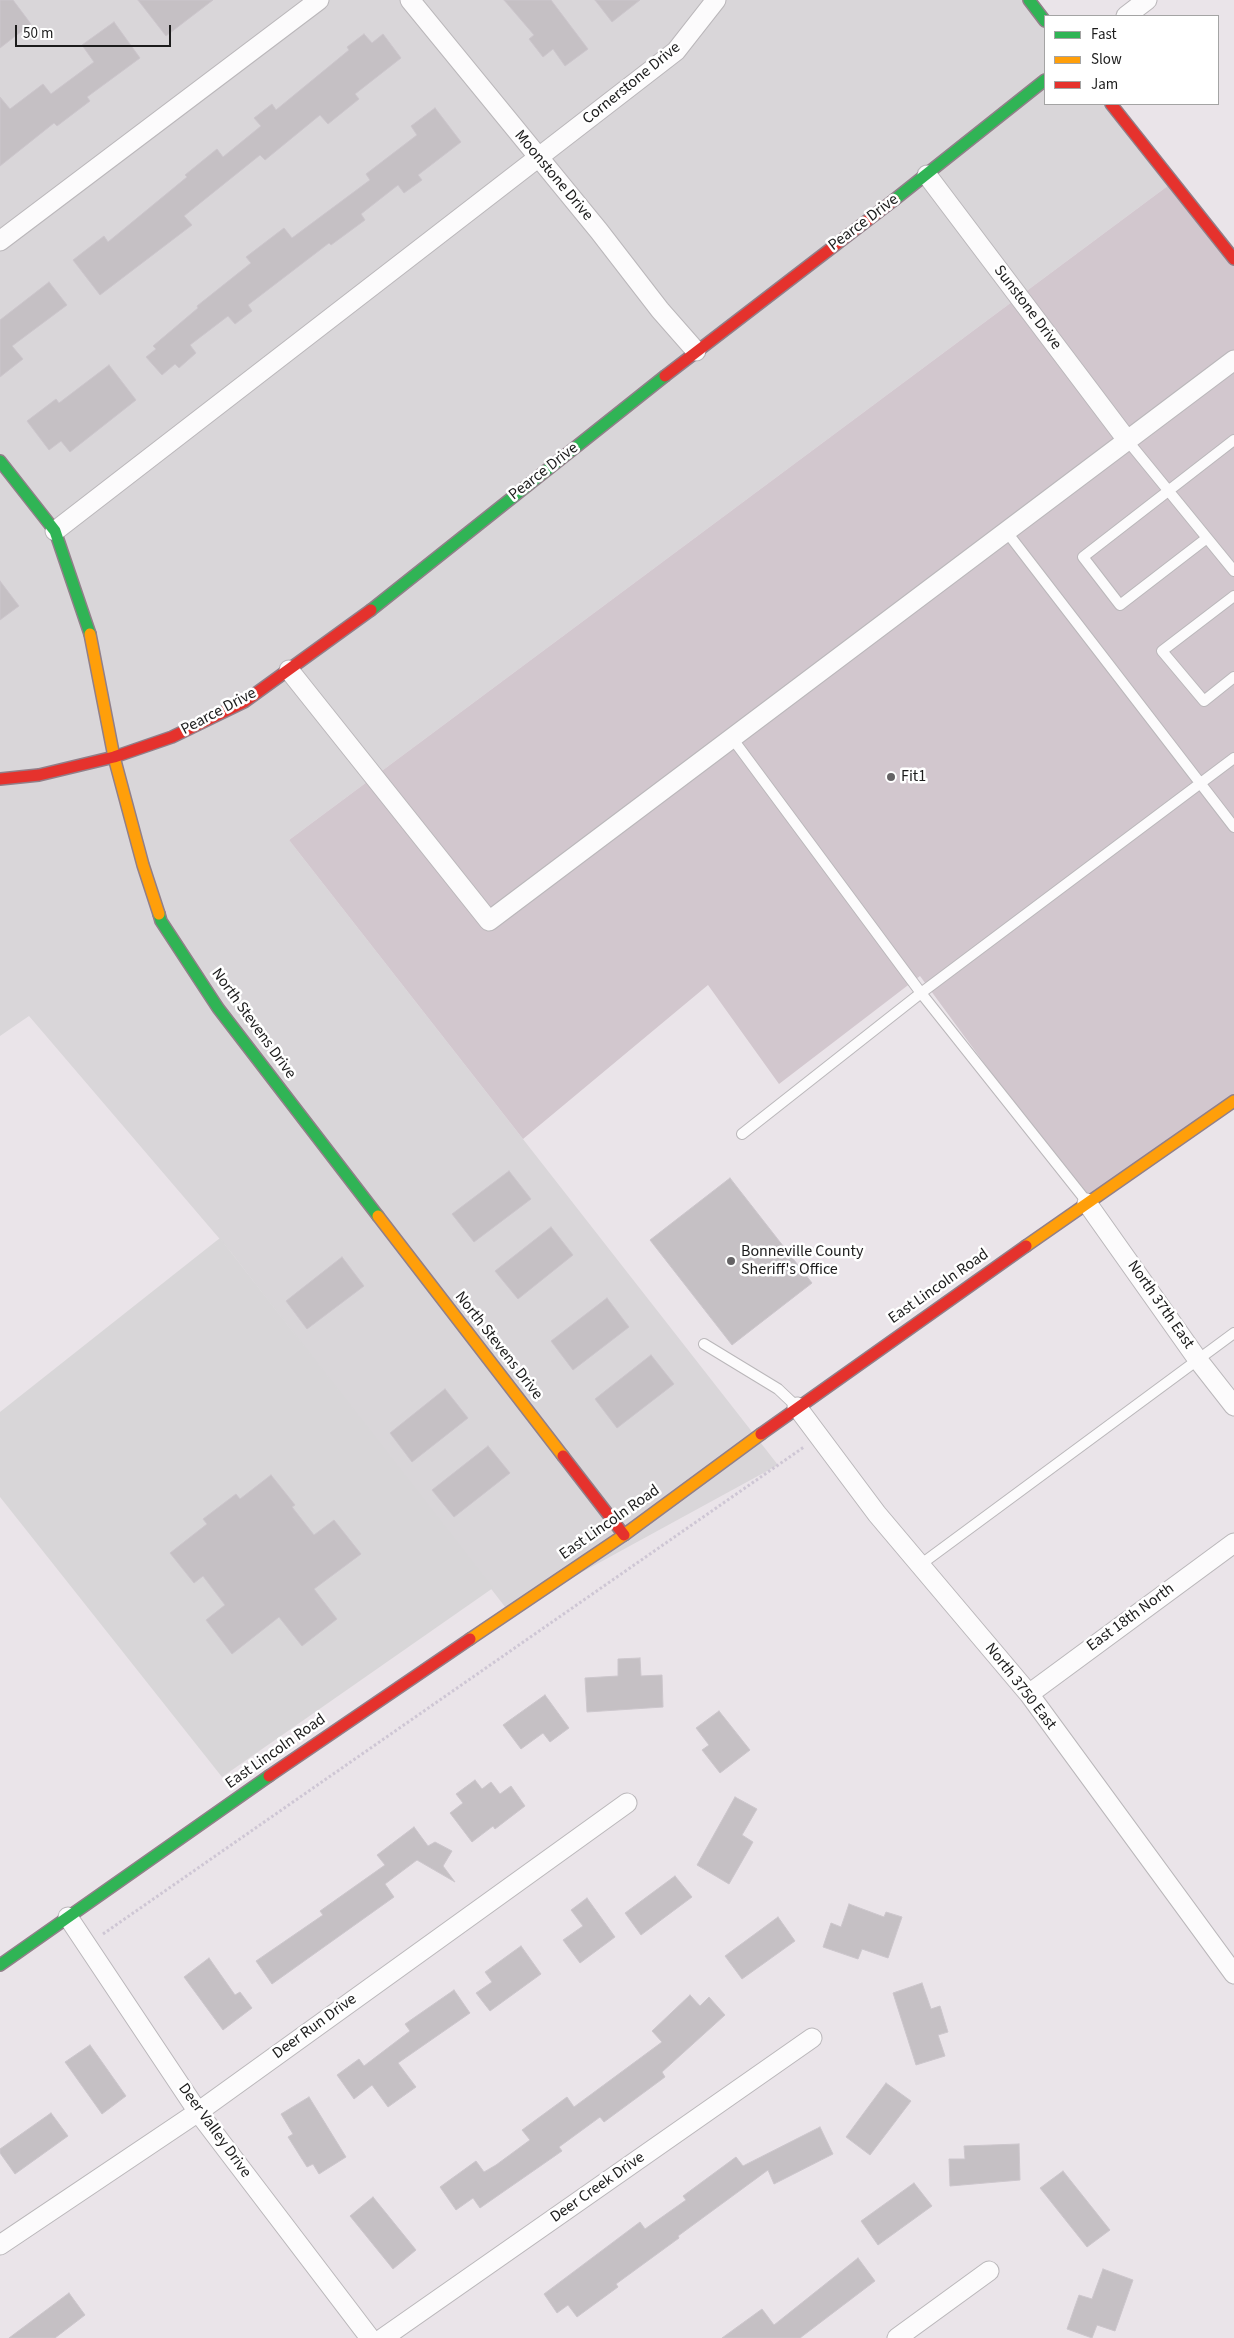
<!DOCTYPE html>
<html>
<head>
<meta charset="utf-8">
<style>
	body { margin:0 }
	#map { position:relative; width:1234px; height:2338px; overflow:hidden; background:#eae4e9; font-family:"Source Sans 3",sans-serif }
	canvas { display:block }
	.legend { position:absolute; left:1044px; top:15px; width:175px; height:90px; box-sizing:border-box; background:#fff; border:1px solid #a4a4a4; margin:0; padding:6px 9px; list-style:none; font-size:15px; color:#1c1c1c }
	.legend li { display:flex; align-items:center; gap:10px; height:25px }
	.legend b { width:25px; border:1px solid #a4a4a4 }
	.scale { position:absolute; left:15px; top:25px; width:156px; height:22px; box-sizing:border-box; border:2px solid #1c1c1c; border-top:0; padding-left:6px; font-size:15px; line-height:18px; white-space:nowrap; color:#1c1c1c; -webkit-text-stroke:4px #fff; paint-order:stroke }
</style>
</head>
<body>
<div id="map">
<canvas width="1234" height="2338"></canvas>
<ul class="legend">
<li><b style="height:6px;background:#30b455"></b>Fast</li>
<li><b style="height:6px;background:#ff9f0a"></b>Slow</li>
<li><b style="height:6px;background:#e5322d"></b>Jam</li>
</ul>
<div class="scale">50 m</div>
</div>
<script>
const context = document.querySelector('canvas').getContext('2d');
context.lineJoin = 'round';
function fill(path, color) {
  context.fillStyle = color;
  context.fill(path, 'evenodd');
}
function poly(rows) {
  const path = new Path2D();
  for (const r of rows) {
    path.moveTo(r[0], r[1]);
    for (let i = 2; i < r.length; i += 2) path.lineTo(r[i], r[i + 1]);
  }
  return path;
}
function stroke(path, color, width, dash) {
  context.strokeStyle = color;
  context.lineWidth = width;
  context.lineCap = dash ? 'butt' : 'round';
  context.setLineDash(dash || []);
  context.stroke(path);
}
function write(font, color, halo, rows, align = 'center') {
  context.font = font + ' "Source Sans 3",sans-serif';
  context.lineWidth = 5;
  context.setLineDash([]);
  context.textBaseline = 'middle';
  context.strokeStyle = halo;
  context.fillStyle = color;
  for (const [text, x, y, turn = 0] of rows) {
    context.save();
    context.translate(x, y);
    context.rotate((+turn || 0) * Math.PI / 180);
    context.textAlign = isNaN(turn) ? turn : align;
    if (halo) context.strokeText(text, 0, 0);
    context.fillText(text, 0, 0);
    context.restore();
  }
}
const residential = poly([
	[0,0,1035,0,1045,16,1045,104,1114,104,1173,182,289,840,778,1465,509,1612,230,1251,29,1016,0,1036]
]);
const religious = poly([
	[220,1238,493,1588,222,1777,0,1497,0,1412]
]);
const construction = poly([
	[1173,182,1234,262,1234,1101,1087,1203,920,976,779,1084,708,985,523,1139,289,840]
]);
const building = poly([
	[0,0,13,0,31,24,0,48,0,0],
	[138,0,213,0,166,36,138,0],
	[504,0,551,0,588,49,565,66,553,49,543,57,529,39,534,35,504,0],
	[595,0,640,0,612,22,595,0],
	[114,22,140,58,87,97,90,101,57,126,54,123,0,166,0,97,10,109,43,84,51,94,94,62,82,45,114,22],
	[364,34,372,43,383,34,401,58,355,94,359,99,328,124,320,115,265,160,260,155,184,216,192,225,100,295,73,260,104,236,108,242,187,177,185,175,217,149,223,157,261,126,254,118,272,104,276,110,349,50,347,47,364,34],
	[435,108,461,142,418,175,422,180,404,193,398,185,361,214,365,220,331,245,329,243,248,305,252,311,235,324,228,316,190,345,196,353,179,368,175,364,162,375,146,357,156,349,153,346,198,308,197,306,251,263,246,257,284,228,292,238,370,180,366,174,417,135,411,126,435,108],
	[49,282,67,305,12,346,23,359,0,377,0,320,49,282],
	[109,365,136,400,70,452,61,441,49,450,27,421,56,399,59,403,109,365],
	[0,581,19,606,0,620,0,581],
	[509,1171,531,1199,474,1242,452,1214,509,1171],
	[730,1178,812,1283,732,1345,650,1240,730,1178],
	[551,1227,573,1255,518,1299,495,1271,551,1227],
	[342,1257,364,1286,307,1329,286,1301,342,1257],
	[607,1298,629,1327,573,1370,551,1341,607,1298],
	[651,1355,674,1384,617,1428,595,1399,651,1355],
	[445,1389,468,1418,412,1462,390,1433,445,1389],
	[488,1446,510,1473,454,1517,432,1490,488,1446],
	[271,1475,295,1505,292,1507,314,1535,334,1520,361,1554,314,1589,337,1619,302,1646,279,1617,232,1654,206,1620,225,1605,203,1576,194,1583,170,1553,207,1524,203,1519,236,1494,240,1499,271,1475],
	[640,1658,641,1676,662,1675,663,1707,587,1712,585,1678,618,1676,618,1659,640,1658],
	[545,1695,569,1728,550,1742,543,1733,521,1749,503,1725,545,1695],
	[719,1711,750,1750,720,1773,702,1750,709,1745,696,1728,719,1711],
	[475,1780,482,1789,491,1782,500,1794,511,1786,525,1806,495,1829,493,1826,472,1842,450,1813,463,1803,456,1794,475,1780],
	[735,1797,757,1809,742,1835,753,1842,729,1884,697,1865,735,1797],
	[414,1827,428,1846,435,1842,452,1851,443,1866,455,1882,417,1860,385,1884,394,1897,272,1984,256,1961,323,1915,320,1911,385,1865,377,1855,414,1827],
	[675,1876,692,1897,641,1935,625,1913,675,1876],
	[587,1898,615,1937,580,1963,563,1940,583,1926,571,1910,587,1898],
	[849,1904,884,1917,886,1912,902,1917,888,1958,862,1949,858,1959,823,1947,831,1923,841,1927,849,1904],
	[778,1917,795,1941,742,1979,725,1956,778,1917],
	[521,1946,541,1974,490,2011,476,1993,492,1982,485,1972,521,1946],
	[209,1958,235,1995,240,1992,252,2008,223,2030,184,1977,209,1958],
	[922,1983,931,2009,940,2006,948,2032,938,2035,945,2056,916,2065,893,1993,922,1983],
	[454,1990,470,2013,398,2063,416,2087,388,2107,372,2085,354,2099,337,2075,359,2059,364,2066,410,2031,405,2024,454,1990],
	[690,1995,700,2006,709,1997,725,2015,662,2072,665,2077,604,2122,600,2117,559,2147,562,2151,480,2208,473,2198,456,2210,440,2187,476,2161,484,2172,496,2165,530,2140,522,2130,567,2097,574,2107,662,2042,652,2031,690,1995],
	[90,2045,126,2096,102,2114,65,2062,90,2045],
	[886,2083,911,2101,870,2155,846,2137,886,2083],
	[309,2097,346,2157,319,2174,313,2164,307,2167,288,2137,293,2134,281,2114,309,2097],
	[51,2113,68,2136,15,2174,0,2153,0,2149,51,2113],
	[820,2127,833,2154,774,2184,768,2170,678,2236,679,2238,616,2284,618,2287,577,2317,568,2305,557,2313,544,2294,640,2222,645,2229,686,2200,683,2196,736,2157,743,2166,820,2127],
	[1019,2144,1020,2180,950,2186,949,2159,965,2159,964,2146,1019,2144],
	[1063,2171,1110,2230,1087,2247,1040,2188,1063,2171],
	[914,2183,932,2206,878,2245,861,2221,914,2183],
	[373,2197,416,2250,393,2269,350,2216,373,2197],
	[858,2258,875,2281,800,2338,722,2338,762,2309,774,2325,858,2258],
	[1103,2269,1133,2280,1115,2331,1097,2325,1092,2338,1067,2329,1079,2295,1092,2299,1103,2269],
	[69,2293,85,2315,55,2338,9,2338,69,2293]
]);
const path = poly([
	[103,1934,804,1447]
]);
const lane = poly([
	[1127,440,1234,571],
	[1006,531,1234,827],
	[1207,538,1120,605,1083,557,1234,440],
	[1234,596,1162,651,1204,701,1234,677],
	[732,738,921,993,1234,758],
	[742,1134,921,993,1087,1202],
	[704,1344,778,1389,796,1406],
	[920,1565,1234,1333]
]);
const street = poly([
	[410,0,599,231,660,310,696,351],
	[1126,16,1147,0],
	[927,175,1127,440],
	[0,241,319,0],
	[55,531,676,51,716,0],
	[289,670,489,921,1234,360],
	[1087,1203,1198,1360,1234,1406],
	[797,1407,877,1514,1029,1694,1234,1974],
	[1029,1694,1234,1543],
	[68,1917,198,2112,370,2338],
	[0,2245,198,2112,627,1803],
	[383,2338,812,2038],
	[897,2338,989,2271]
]);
const fast = poly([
	[1029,0,1045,21],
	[894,200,1045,80],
	[0,461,55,531,90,634],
	[371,610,665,376],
	[159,914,161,921,218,1008,378,1216],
	[0,1965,269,1776]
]);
const slow = poly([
	[90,634,114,757,143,865,159,914],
	[378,1216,563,1456],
	[1026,1246,1234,1101],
	[470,1639,624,1535,761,1434]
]);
const jam = poly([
	[1111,104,1234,259],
	[665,376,894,200],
	[0,779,39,775,114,757,172,737,244,702,371,610],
	[761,1434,1026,1246],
	[563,1456,624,1535],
	[269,1776,470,1639]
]);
const markers = [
	[891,777,5,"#646264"],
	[731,1261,5,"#646264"]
];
const streetNames = [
	["Cornerstone Drive",632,84,-39],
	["Moonstone Drive",553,176,50],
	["Pearce Drive",864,223,-37],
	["Sunstone Drive",1027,308,53],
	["Pearce Drive",544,472,-38],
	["Pearce Drive",219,712,-28],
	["North Stevens Drive",253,1024,54],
	["East Lincoln Road",939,1287,-35],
	["North 37th East",1160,1305,55],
	["North Stevens Drive",498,1346,52],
	["East Lincoln Road",610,1523,-35],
	["East 18th North",1131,1618,-36],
	["North 3750 East",1020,1687,52],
	["East Lincoln Road",276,1752,-35],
	["Deer Run Drive",315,2027,-36],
	["Deer Valley Drive",214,2131,54],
	["Deer Creek Drive",598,2188,-35]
];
const poiNames = [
	["Fit1",901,777],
	["Bonneville County",741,1252],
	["Sheriff's Office",741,1270]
];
fill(residential, '#d9d6d9');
fill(religious, '#d8d6d8');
fill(construction, '#d2c7ce');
fill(building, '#c5c0c4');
stroke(building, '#ccc6cc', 1);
stroke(lane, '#bab7ba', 12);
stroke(street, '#bab7ba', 21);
stroke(fast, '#917f89', 14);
stroke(slow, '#917f89', 14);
stroke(jam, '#917f89', 14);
stroke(path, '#cec6d4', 3, [2.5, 2.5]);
stroke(lane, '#fcfbfc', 10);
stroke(street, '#fcfbfc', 19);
stroke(fast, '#30b455', 11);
stroke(slow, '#ff9f0a', 11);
stroke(jam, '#e5322d', 11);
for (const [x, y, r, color] of markers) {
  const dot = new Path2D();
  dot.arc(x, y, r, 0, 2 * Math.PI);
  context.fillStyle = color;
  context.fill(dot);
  stroke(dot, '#fff', 2);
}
write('16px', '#1c1c1c', '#fff', streetNames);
write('16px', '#1c1c1c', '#fff', poiNames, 'left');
</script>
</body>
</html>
